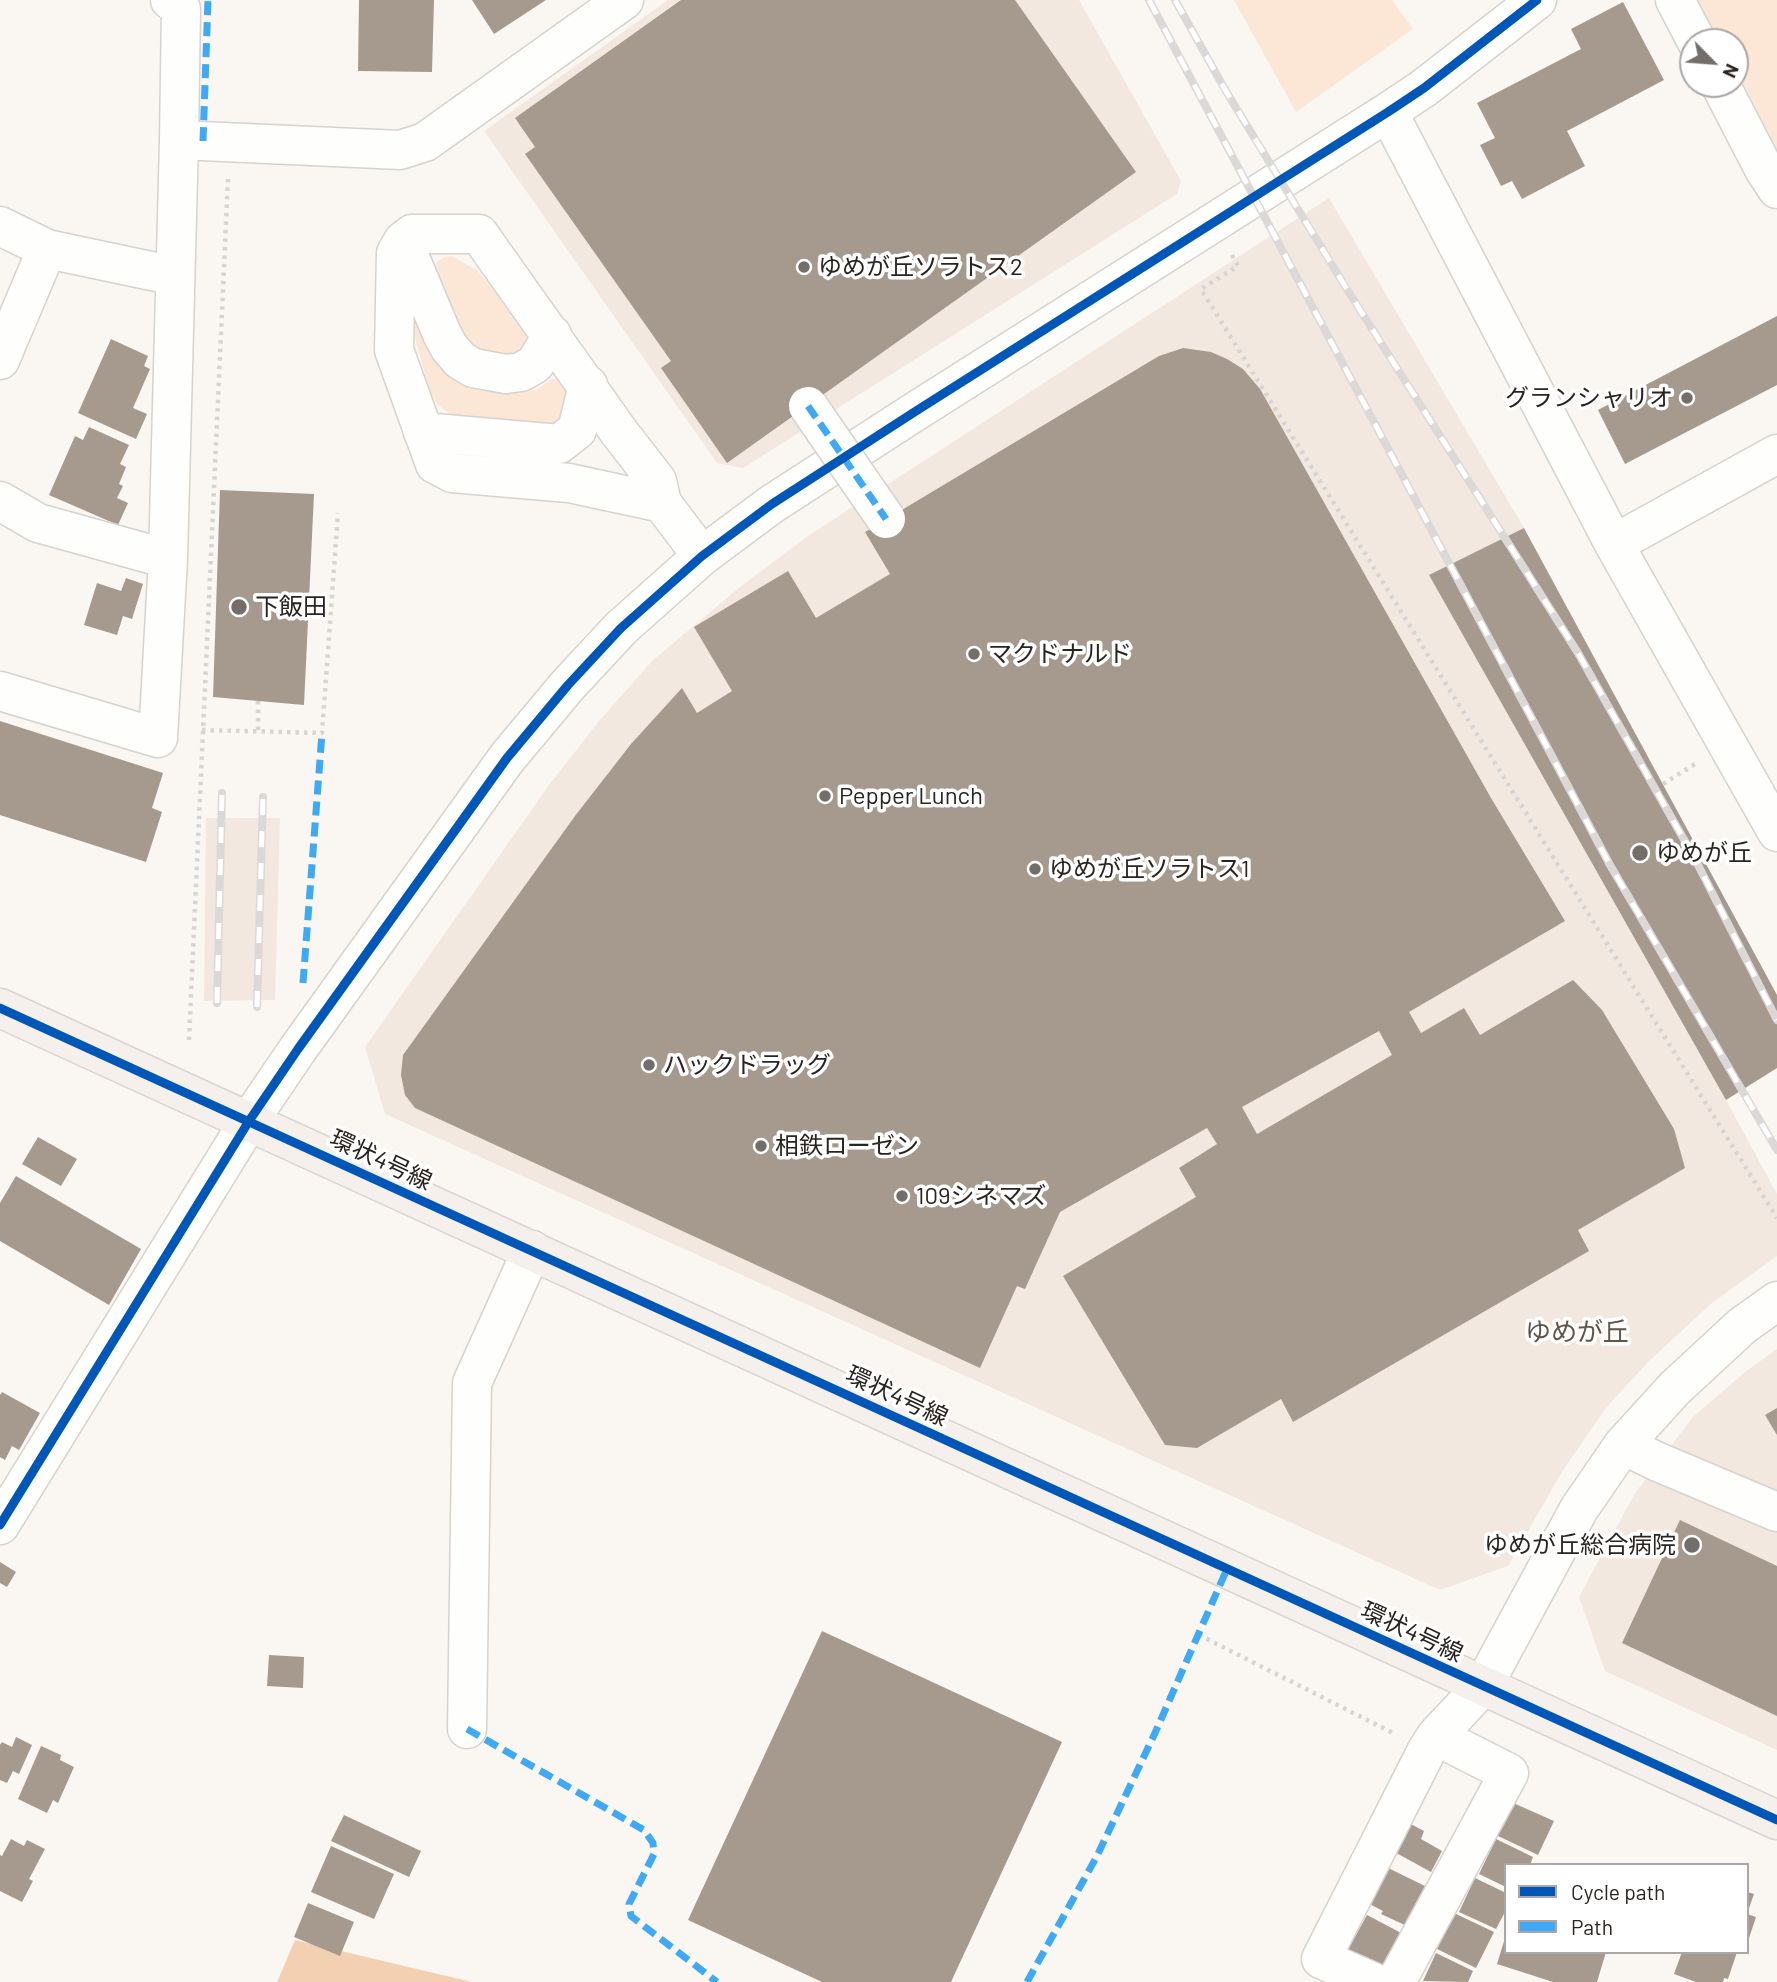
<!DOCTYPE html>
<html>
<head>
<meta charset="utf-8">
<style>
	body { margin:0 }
	#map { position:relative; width:1777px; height:1982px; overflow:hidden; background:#faf6f2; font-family:Barlow,sans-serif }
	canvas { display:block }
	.legend { position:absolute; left:1504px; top:1863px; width:245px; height:91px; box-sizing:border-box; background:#fff; border:2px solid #aaa7a6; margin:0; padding:9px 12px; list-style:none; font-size:21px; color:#2a2420 }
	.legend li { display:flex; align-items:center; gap:14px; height:35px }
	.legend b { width:35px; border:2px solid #aaa7a6 }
	.north { position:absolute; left:1679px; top:28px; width:70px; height:70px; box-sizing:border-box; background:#fff; border:2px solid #aaa7a6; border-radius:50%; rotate:115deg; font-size:19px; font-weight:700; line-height:28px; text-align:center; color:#2a2420 }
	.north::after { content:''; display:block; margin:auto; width:24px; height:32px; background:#736e6a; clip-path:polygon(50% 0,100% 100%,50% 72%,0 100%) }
</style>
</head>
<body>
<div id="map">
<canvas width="1777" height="1982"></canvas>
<ul class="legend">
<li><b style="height:9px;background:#0057b8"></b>Cycle path</li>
<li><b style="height:9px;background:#3fa9f5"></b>Path</li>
</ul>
<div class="north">N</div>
</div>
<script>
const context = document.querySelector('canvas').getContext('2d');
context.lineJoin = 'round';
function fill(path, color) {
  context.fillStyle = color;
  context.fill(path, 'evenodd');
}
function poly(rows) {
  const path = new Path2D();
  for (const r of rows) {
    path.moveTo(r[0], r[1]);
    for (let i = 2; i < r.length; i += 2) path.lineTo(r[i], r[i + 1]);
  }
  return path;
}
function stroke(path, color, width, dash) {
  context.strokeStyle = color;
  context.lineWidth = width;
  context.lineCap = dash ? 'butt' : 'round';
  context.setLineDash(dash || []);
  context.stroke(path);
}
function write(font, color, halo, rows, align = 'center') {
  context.font = font + ' Barlow,"Noto Sans JP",sans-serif';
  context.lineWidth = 7;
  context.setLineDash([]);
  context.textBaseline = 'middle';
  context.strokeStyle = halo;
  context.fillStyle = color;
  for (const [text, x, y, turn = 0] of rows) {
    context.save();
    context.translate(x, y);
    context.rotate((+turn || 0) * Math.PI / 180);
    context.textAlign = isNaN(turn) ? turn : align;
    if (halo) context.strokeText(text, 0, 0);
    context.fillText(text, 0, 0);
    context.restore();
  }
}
const built = poly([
	[668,0,1079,0,1181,181,1177,194,743,468,717,463,484,131],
	[1329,198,1524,528,1430,576,1726,1100,1777,1194,1777,1256,1712,1303,1649,1361,1606,1408,1563,1470,1508,1566,1440,1590,385,1114,365,1047,549,785,599,721,652,661,740,587,808,536],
	[206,818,280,818,275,1000,204,1001],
	[1777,1349,1777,1750,1605,1671,1579,1597,1635,1493,1693,1417,1745,1372]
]);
const green = poly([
	[1234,0,1392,0,1413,29,1296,112],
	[1692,0,1777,0,1777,156,1735,79,1735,42,1715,42],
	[452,256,476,270,495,290,528,335,520,351,503,355,478,350,462,338,435,268,437,262,444,257],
	[416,319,440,367,449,377,459,384,470,389,501,393,518,393,537,390,551,379,558,379,571,394,564,418,554,425,463,419,449,413,438,405,430,392,414,334]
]);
const forest = poly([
	[295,1940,362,1956,472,1982,277,1982]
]);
const building = poly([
	[359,0,434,0,432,72,358,71],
	[472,0,546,0,494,34],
	[681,0,1015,0,1136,172,727,463,661,368,671,361,525,154,535,147,515,118],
	[1623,2,1664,80,1567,131,1585,166,1522,199,1512,181,1501,186,1480,145,1495,138,1477,103,1581,49,1571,29],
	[1777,316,1777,385,1625,464,1598,410],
	[111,339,148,356,144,366,150,369,133,408,147,414,136,439,78,413],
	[1183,348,1211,352,1227,359,1243,369,1260,389,1491,798,1565,921,1409,1012,1421,1033,1464,1008,1480,1035,1573,980,1602,1010,1674,1129,1685,1168,1578,1230,1589,1251,1293,1422,1281,1399,1197,1448,1165,1445,1063,1276,1196,1197,1179,1168,1217,1144,1207,1128,1060,1212,1025,1289,1017,1286,980,1368,415,1108,405,1095,401,1075,403,1055,575,816,631,744,682,688,697,713,732,691,694,627,788,571,816,618,890,574,865,532,1159,356],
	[1379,1031,1392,1055,1257,1134,1242,1107],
	[89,427,129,445,120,464,126,467,119,484,123,486,117,498,128,503,118,525,49,495,75,436,83,440],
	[220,490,314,494,304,705,213,697],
	[1524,528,1777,995,1777,1068,1726,1100,1429,575],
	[126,578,143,584,132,619,123,616,117,635,84,625,97,583,121,591],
	[0,721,163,773,152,808,162,812,146,862,0,815],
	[38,1137,77,1159,61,1186,22,1164],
	[16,1176,141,1249,109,1305,0,1241,0,1203],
	[2,1392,40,1413,19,1450,12,1446,5,1460,0,1457,0,1395],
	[1777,1408,1777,1435,1765,1415],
	[1680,1520,1777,1566,1777,1716,1622,1643],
	[0,1562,16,1572,7,1587,0,1583],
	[822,1631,1062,1742,951,1982,822,1982,688,1920],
	[269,1655,304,1657,303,1688,267,1686],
	[16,1737,32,1745,19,1774,13,1771,7,1783,0,1780,0,1745,2,1742,12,1747],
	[41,1746,61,1755,60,1760,74,1767,58,1803,53,1800,47,1813,18,1799],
	[1511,1802,1554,1821,1538,1855,1496,1835],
	[344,1815,421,1851,409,1877,331,1841],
	[1405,1821,1424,1831,1421,1839,1442,1851,1431,1872,1389,1849],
	[11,1839,24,1846,27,1840,45,1849,29,1879,33,1881,22,1902,0,1891,0,1855,2,1856],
	[1496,1839,1533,1857,1530,1865,1506,1865,1506,1887,1479,1874],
	[331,1846,394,1874,374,1919,311,1892],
	[1382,1865,1429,1888,1409,1927,1381,1914,1383,1911,1364,1901],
	[1475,1878,1506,1893,1506,1910,1496,1929,1459,1912],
	[1747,1892,1754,1894,1748,1911,1747,1911],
	[308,1903,354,1922,340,1956,294,1937],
	[1454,1913,1494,1932,1476,1968,1437,1949],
	[1747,1914,1756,1917,1748,1941,1747,1940],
	[1367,1915,1405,1935,1384,1976,1345,1955],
	[1505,1938,1506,1952,1606,1952,1597,1982,1553,1982,1497,1964],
	[1682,1952,1737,1952,1728,1979,1724,1978,1723,1982,1696,1982,1674,1974],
	[1436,1953,1473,1971,1468,1982,1423,1981]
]);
const path = poly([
	[1232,255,1238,266,1201,289,1777,1218],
	[258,701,258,732],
	[202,730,322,733,338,513],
	[1663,784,1695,764],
	[189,1040,228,179],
	[1199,1635,1395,1734]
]);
const minor = poly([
	[1675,0,1697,42],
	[1720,84,1764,169,1777,189],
	[1388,112,1614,544,1777,832],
	[179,140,400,150,425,142,624,0],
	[0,226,47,249,175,276],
	[403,241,442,334,449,347,460,360,473,368,506,374,521,372,535,364,552,335],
	[0,360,47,249],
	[423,432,559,444,577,430,588,385],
	[0,501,38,523,168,559],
	[662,503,569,483,452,473,435,464,394,350,396,253,403,241,412,234,479,234,619,432,657,481,662,503,702,556],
	[1614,544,1777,454],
	[0,691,158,738,168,559,179,140,181,9,170,0],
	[1623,1445,1658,1462,1777,1512],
	[0,1525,249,1121,298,1049,507,758,568,685,621,628,702,556,772,504,916,411,1388,112,1424,88,1537,0],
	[467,1729,472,1383,532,1250],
	[1373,1982,1321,1959,1427,1750,1436,1736,1483,1686,1579,1509,1623,1445,1675,1388,1742,1326,1777,1301],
	[1396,1982,1509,1773,1436,1736]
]);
const major = poly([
	[0,1008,1777,1820]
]);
const rail = poly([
	[1149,0,1610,865,1777,1150],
	[1175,0,1227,93,1348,291,1578,653,1695,859,1777,1020],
	[217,1003,222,793],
	[257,1007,263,797]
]);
const minorBridge = poly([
	[808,406,886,519]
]);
const quiet = poly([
	[203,141,208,0],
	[808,406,886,519],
	[303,983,322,733],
	[467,1729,644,1830,653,1843,654,1854,629,1904,631,1916,717,1982],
	[1027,1982,1097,1856,1155,1733,1227,1569]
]);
const cycleway = poly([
	[0,1008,1777,1820],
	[0,1525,249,1121,298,1049,507,758,568,685,621,628,702,556,772,504,916,411,1388,112,1424,88,1537,0]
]);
const markers = [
	[804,267,7,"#736e6a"],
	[1687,398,7,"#736e6a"],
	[239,607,9,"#736e6a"],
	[974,654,7,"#736e6a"],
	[825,796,7,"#736e6a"],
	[1640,853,9,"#736e6a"],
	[1035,869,7,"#736e6a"],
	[649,1065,7,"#736e6a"],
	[761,1146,7,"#736e6a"],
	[902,1196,7,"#736e6a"],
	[1692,1545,9,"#736e6a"]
];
const poiNames = [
	["ゆめが丘ソラトス2",818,267],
	["グランシャリオ",1673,398,"right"],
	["下飯田",255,607],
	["マクドナルド",988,654],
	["Pepper Lunch",839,796],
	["ゆめが丘",1656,853],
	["ゆめが丘ソラトス1",1049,869],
	["ハックドラッグ",663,1065],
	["相鉄ローゼン",775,1146],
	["109シネマズ",916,1196],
	["ゆめが丘総合病院",1676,1545,"right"]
];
const streetNames = [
	["環状4号線",381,1160,25],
	["環状4号線",897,1396,25],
	["環状4号線",1412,1632,25]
];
const neighbourhoodNames = [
	["ゆめが丘",1577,1332]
];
fill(built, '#f3e8df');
fill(green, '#fce7d6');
fill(forest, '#f4d0b3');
fill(building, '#a69a8e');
stroke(minor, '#d6d2ce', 41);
stroke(major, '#d7d4d2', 41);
stroke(path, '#d7d5d4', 4.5, [3.5, 5]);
stroke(minor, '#fefefd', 38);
stroke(major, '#f5f0ec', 38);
stroke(rail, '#dbd9d8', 8);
stroke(rail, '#fff', 5, [16]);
stroke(minorBridge, '#d6d2ce', 41, []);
stroke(minorBridge, '#fefefd', 38);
stroke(quiet, '#3fa9f5', 7, [14, 7]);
stroke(cycleway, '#0057b8', 9);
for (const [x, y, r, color] of markers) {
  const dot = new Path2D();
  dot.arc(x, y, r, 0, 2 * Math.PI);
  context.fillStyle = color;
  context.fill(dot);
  stroke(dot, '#fff', 2.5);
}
write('24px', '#2a2420', '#fff', poiNames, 'left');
write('24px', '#2a2420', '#fff', streetNames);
write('26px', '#61554b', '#fff', neighbourhoodNames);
</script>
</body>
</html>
